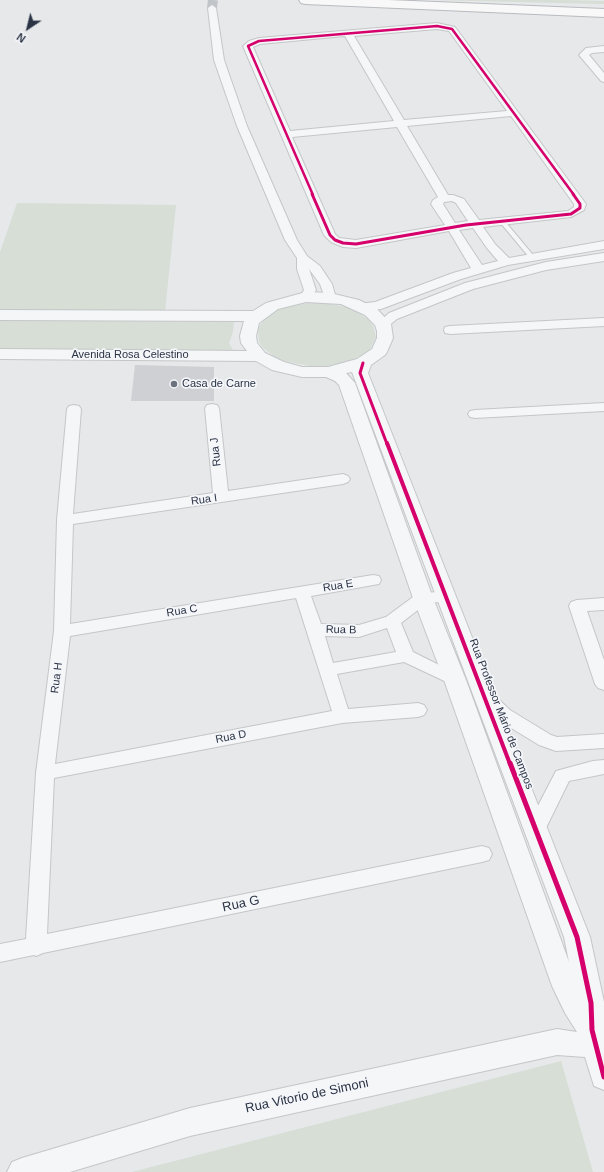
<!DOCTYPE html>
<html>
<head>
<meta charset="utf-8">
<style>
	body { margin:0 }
	#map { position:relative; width:604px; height:1172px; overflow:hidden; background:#e6e8ea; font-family:Arial,sans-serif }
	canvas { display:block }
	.north { position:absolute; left:8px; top:8px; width:40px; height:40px; -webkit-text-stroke:3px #f4f6f9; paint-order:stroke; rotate:215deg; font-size:11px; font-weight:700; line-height:16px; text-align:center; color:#2b3445 }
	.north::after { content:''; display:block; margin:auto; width:14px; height:18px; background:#2b3445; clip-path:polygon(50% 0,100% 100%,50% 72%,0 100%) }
</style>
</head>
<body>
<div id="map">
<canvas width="604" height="1172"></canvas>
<div class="north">N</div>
</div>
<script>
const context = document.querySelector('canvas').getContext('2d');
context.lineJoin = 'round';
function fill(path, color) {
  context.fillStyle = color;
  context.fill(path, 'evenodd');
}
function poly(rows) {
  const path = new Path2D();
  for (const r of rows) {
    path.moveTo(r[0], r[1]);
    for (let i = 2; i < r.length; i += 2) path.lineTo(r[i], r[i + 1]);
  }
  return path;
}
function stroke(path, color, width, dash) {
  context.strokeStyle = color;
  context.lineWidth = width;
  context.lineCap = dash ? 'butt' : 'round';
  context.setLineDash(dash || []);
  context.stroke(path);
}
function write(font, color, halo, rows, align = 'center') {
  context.font = font + ' Arial,sans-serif';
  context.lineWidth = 3.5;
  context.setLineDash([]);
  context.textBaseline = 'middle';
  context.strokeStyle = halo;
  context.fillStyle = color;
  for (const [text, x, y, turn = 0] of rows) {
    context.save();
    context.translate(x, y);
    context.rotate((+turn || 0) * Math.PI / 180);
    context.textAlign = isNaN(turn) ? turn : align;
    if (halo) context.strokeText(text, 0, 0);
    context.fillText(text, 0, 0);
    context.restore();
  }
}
const green = poly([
	[428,0,563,0,604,1,604,4],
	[17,203,176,205,165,312,0,311,0,252],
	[318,302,348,307,356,311,369,320,373,326,376,337,370,349,364,354,347,362,327,366,315,367,284,361,275,357,262,347,259,341,258,329,265,318,278,309,287,306],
	[0,320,234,322,233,332,229,343,235,354,0,351],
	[561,1061,593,1172,132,1172]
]);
const building = poly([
	[135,365,214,367,214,401,131,401]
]);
const minorTunnel = poly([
	[212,8,213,0]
]);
const service = poly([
	[501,218,503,219,533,255,533,257,529,257,499,221,499,219,501,218]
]);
const minor = poly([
	[212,5,216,8,224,60,247,126,297,240,307,256,320,266,332,284,336,298,334,301,326,301,320,284,309,269,316,290,310,300,302,300,300,297,304,290,297,269,297,258,285,240,237,126,214,60,208,8,212,5],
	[437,23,455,27,586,204,584,210,571,217,483,227,495,244,509,258,604,241,604,249,508,265,461,279,381,309,363,311,359,310,357,307,359,304,375,302,453,273,471,268,449,231,356,248,343,247,331,242,324,235,243,46,249,41,259,38,437,23],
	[437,29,449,31,507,111,404,120,354,36,437,29],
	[345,36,394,121,290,131,253,47,260,44,345,36],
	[511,116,574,204,574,207,568,211,479,220,464,199,453,195,448,195,407,126,511,116],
	[397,127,438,197,433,200,431,204,445,225,356,240,339,238,335,234,292,137,397,127],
	[452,201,456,203,468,221,455,223,443,204,444,202,452,201],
	[473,228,487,248,498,261,482,265,459,230,473,228],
	[604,46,604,52,592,53,589,55,604,73,604,82,601,81,579,55,586,48,604,46],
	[604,253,604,261,546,270,473,289,397,319,387,327,383,328,379,327,377,324,389,313,465,283,546,262,604,253],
	[604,318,604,326,450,334,445,333,444,330,445,327,450,326,604,318],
	[604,403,604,411,475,418,470,417,468,414,470,411,475,410,604,403],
	[212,404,217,405,219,408,228,491,343,474,348,476,350,479,348,482,343,484,73,524,70,624,373,575,379,576,381,580,379,584,311,596,321,624,359,625,386,617,417,594,446,591,452,593,454,597,452,601,427,603,401,623,413,652,461,676,464,680,461,684,455,686,404,662,337,674,348,709,418,703,424,705,427,710,424,715,418,717,342,723,54,778,47,934,482,846,489,848,492,854,489,860,482,862,43,953,36,956,34,955,0,962,0,944,26,939,36,773,54,631,57,520,67,409,69,406,74,405,79,406,81,409,73,514,213,493,205,408,207,405,212,404],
	[296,598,332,711,55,764,70,636,296,598],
	[387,628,396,652,333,663,325,636,359,637,387,628],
	[604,598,604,610,587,611,604,660,604,690,598,688,595,684,569,606,571,602,577,600,604,598],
	[486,692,492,693,510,710,551,735,557,737,604,734,604,748,556,751,539,745,498,720,480,703,477,698,480,693,486,692],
	[604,760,604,774,569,781,543,834,536,837,529,834,526,829,556,771,593,761,604,760]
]);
const tertiary = poly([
	[306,292,330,293,359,300,377,309,391,324,393,338,387,352,385,355,371,365,368,373,590,937,604,1002,604,1090,594,1086,585,1057,557,1055,190,1136,70,1172,7,1172,12,1162,22,1158,190,1108,557,1029,577,1032,565,1013,552,986,444,680,413,598,339,385,335,381,326,377,302,377,272,370,256,361,0,359,0,349,247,351,241,343,240,336,244,321,0,320,0,310,253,311,266,303,306,292],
	[306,302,341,304,365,315,375,325,377,331,377,338,372,349,357,359,328,367,302,367,284,362,265,353,257,343,256,336,259,323,278,309,306,302],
	[352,372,564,937,569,962,466,680,433,598,355,383,346,373,352,372]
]);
const motorway = poly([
	[299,0,388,0,604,9,604,17,305,4,301,3,299,0]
]);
const cyclewayFar3 = poly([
	[313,195,248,46,259,41,437,26,452,29,574,195]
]);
const cyclewayFar2 = poly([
	[312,194,330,235,335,240,343,243,356,244,466,225,571,214,580,208,580,204,573,194],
	[363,363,360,373,387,444]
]);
const cyclewayFar1 = poly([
	[387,443,510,764]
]);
const cycleway = poly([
	[510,763,577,937,591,1003,592,1030,604,1077]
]);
const markers = [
	[174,384,4,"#6c737f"]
];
const streetNames = [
	["Avenida Rosa Celestino",130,355],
	["Rua J",216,452,-96],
	["Rua I",204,500,-8],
	["Rua E",338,586,-9],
	["Rua C",182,611,-9],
	["Rua B",341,630,1],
	["Rua H",57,678,-83],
	["Rua Professor Mário de Campos",501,714,69],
	["Rua D",231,737,-11]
];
const poiNames = [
	["Casa de Carne",182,384]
];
const nearStreetnames = [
	["Rua G",241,904,-12],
	["Rua Vitorio de Simoni",307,1096,-12]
];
fill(green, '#d6ded6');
fill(building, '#ced0d3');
stroke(minorTunnel, '#c1c4c9', 10, [10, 5]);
stroke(service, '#c4c6c8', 2);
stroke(minor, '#c4c6c8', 2);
stroke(tertiary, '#c4c6c8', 2);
stroke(motorway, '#b8bbbf', 2);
fill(service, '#f5f6f7');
fill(minor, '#f5f6f7');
fill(tertiary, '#f5f6f7');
fill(motorway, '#f8f8f8');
stroke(cyclewayFar3, '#d6006c', 2.5);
stroke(cyclewayFar2, '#d6006c', 3);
stroke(cyclewayFar1, '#d6006c', 4);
stroke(cycleway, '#d6006c', 5);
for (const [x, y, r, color] of markers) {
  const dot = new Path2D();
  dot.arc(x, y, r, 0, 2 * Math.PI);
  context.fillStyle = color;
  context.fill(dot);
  stroke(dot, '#f4f6f9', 1.5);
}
write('11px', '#2b3445', '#f4f6f9', streetNames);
write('11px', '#2b3445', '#f4f6f9', poiNames, 'left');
write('13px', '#2b3445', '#f4f6f9', nearStreetnames);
</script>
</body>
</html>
